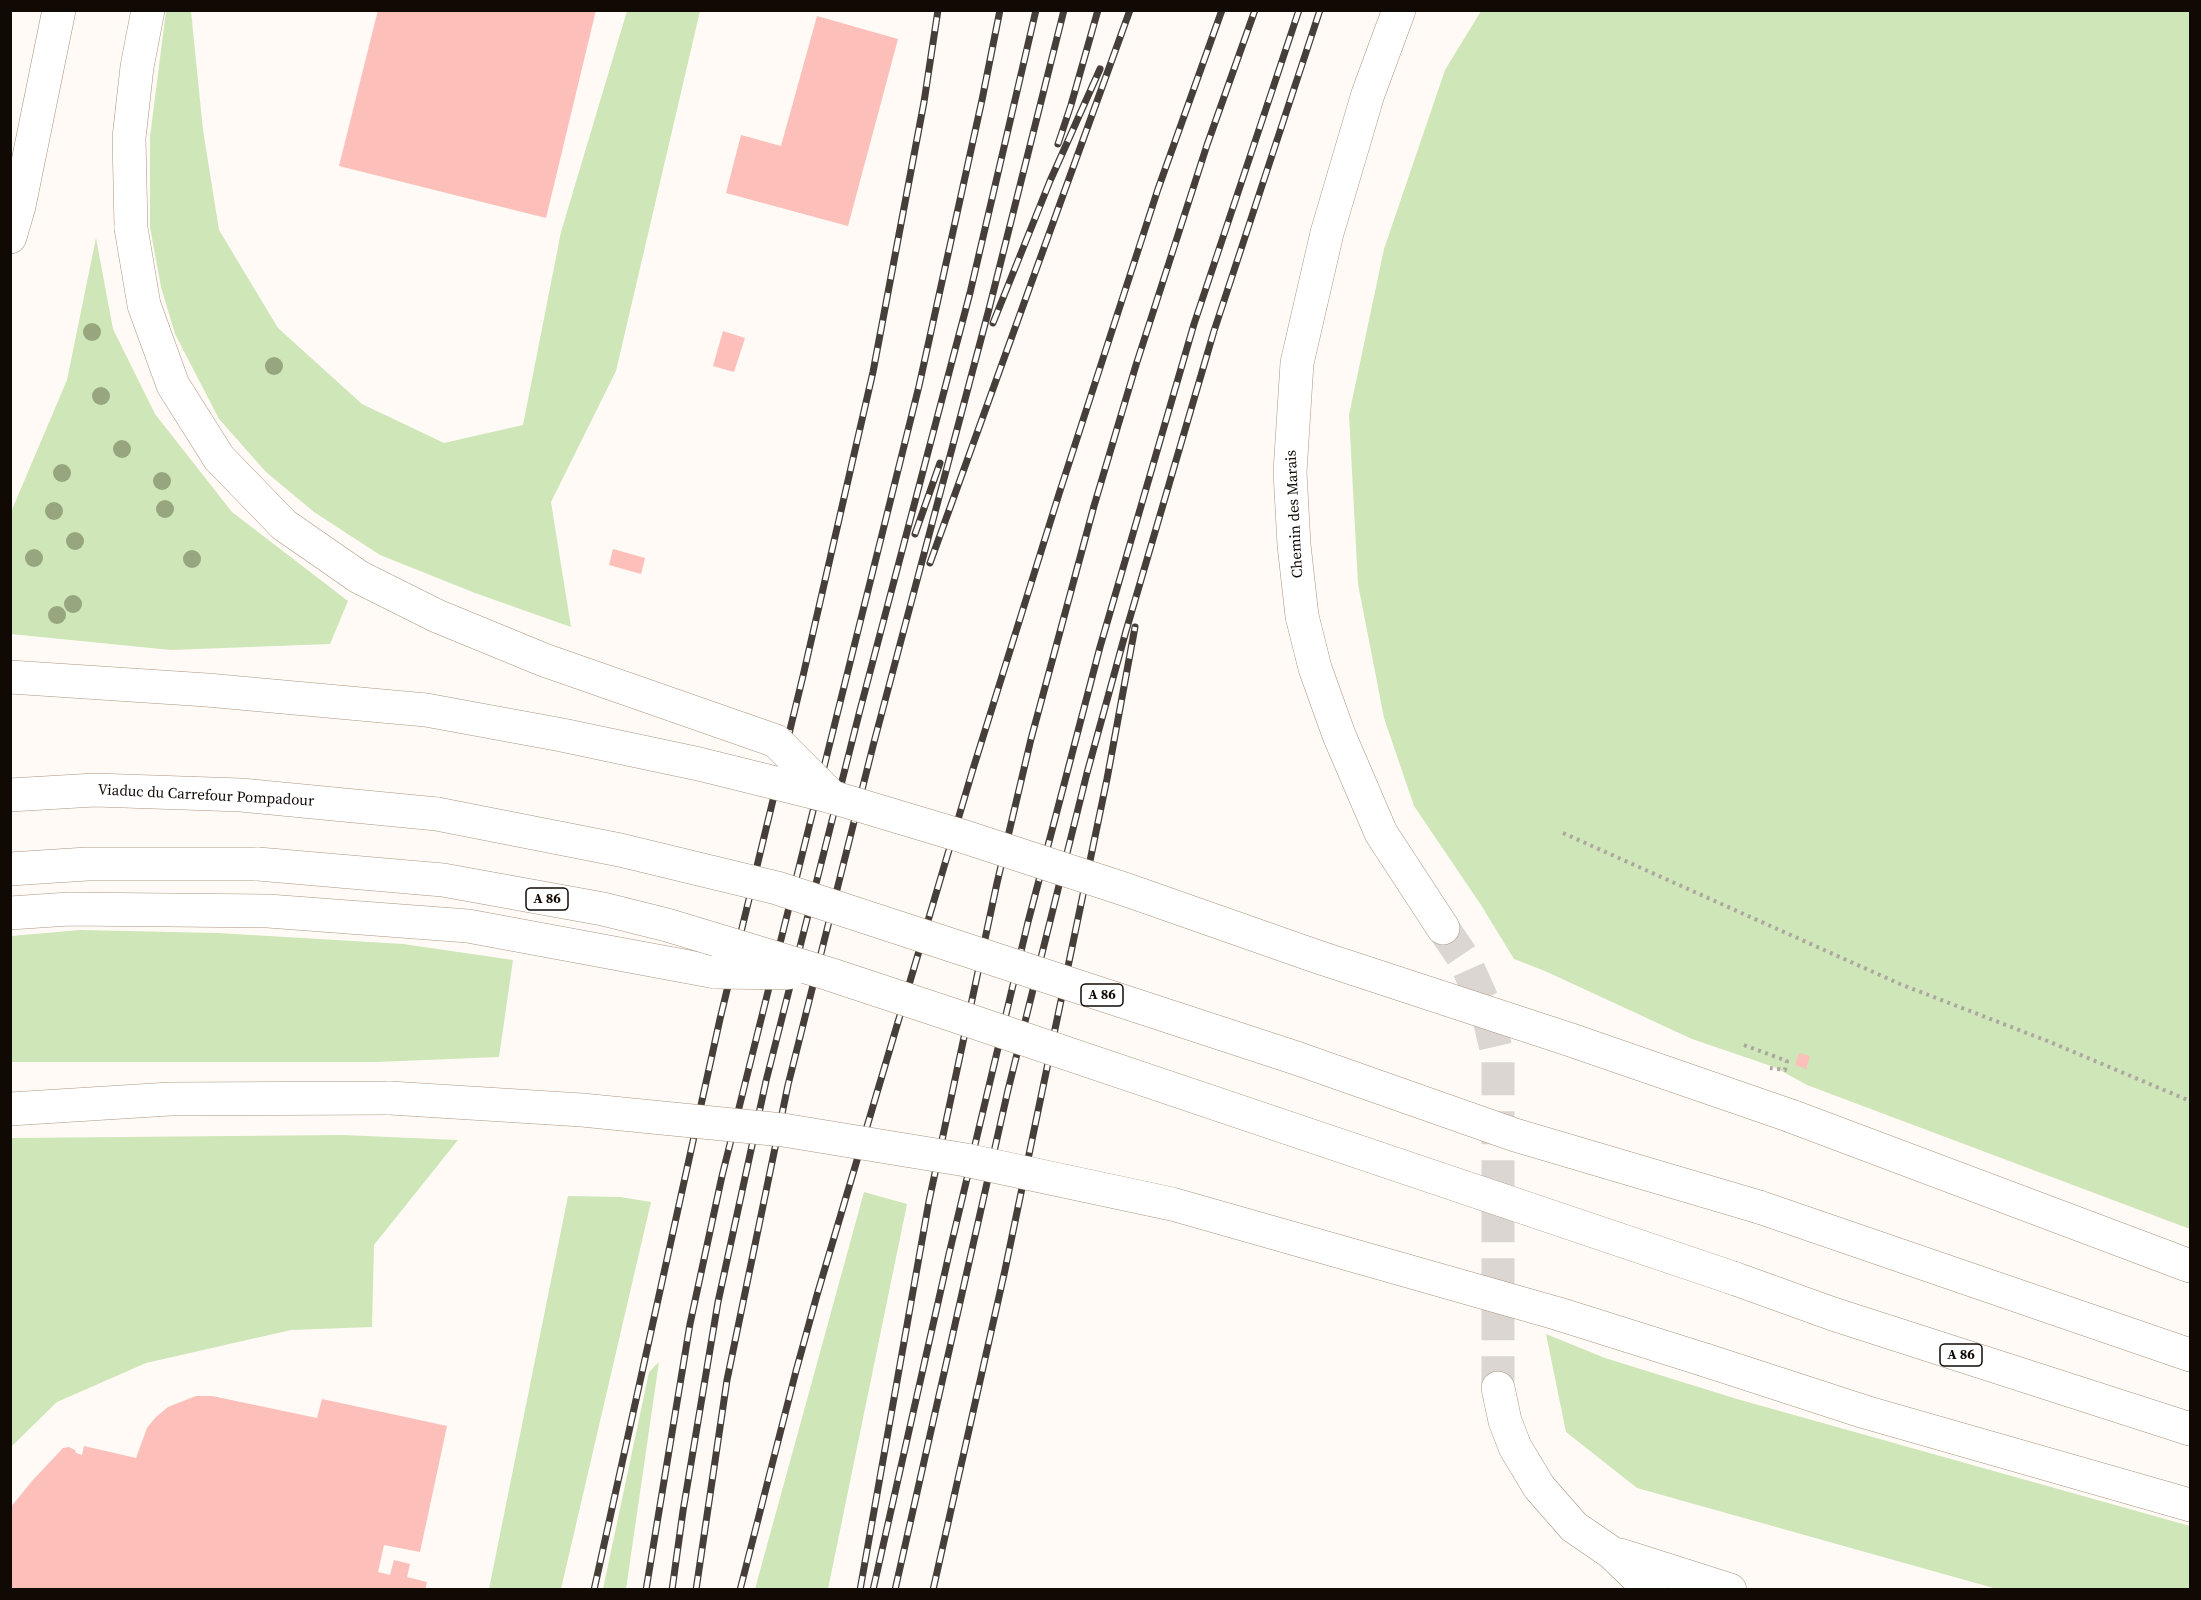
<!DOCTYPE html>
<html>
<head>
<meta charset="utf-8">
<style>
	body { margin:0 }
	#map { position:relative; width:2201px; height:1600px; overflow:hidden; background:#fffaf5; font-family:"Source Serif 4",serif }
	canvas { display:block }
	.frame { position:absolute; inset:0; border:12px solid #110a04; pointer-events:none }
</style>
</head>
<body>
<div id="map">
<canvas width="2201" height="1600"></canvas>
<div class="frame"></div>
</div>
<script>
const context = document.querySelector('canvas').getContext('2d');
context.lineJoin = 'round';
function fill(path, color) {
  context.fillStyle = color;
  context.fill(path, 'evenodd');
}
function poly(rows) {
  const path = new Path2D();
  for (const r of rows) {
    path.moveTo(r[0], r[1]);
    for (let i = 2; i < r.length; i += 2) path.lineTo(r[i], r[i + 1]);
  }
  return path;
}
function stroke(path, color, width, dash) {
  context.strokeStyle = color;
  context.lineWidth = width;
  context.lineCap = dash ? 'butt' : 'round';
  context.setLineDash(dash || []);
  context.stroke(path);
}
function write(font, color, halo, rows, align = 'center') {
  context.font = font + ' "Source Serif 4",serif';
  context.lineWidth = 4.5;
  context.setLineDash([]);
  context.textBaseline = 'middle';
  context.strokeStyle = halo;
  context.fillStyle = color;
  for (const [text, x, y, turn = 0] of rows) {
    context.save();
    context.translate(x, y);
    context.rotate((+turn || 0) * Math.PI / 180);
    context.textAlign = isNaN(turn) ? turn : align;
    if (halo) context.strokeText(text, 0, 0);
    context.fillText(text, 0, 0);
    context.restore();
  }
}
const green = poly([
	[166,11,191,11,203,130,219,230,278,328,362,404,444,443,523,425,561,232,627,11,700,11,616,371,551,502,571,627,475,593,380,555,314,512,266,472,219,419,175,334,161,287,150,227,150,137],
	[1481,11,2190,11,2190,1229,1807,1085,1774,1067,1692,1039,1545,971,1514,959,1481,905,1414,806,1384,718,1358,584,1349,415,1384,249,1445,70],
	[96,238,113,329,155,414,232,512,348,601,330,644,171,650,11,634,11,512,67,380],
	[80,930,218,933,403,944,513,960,499,1057,377,1062,11,1062,11,936],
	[343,1135,458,1140,374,1245,372,1327,291,1330,146,1363,57,1402,11,1447,11,1138],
	[864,1192,907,1204,828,1589,755,1589],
	[568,1196,620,1197,651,1202,561,1589,489,1589],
	[1546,1334,1605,1358,1737,1399,2190,1526,2190,1589,1997,1589,1637,1488,1566,1432],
	[659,1362,626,1589,603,1589,649,1372]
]);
const building = poly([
	[378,10,596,10,546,218,339,166],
	[817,16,898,39,848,226,726,193,741,135,781,146],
	[723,331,745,338,734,372,713,366],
	[613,549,645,558,641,574,609,565],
	[1799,1053,1810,1056,1806,1069,1795,1065],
	[196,1396,212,1396,317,1418,322,1399,447,1426,420,1552,384,1545,378,1572,390,1575,394,1560,410,1564,407,1577,427,1582,425,1590,10,1590,10,1508,32,1481,63,1448,69,1447,75,1450,76,1453,82,1455,84,1446,136,1458,147,1428,155,1418,168,1407]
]);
const tertiaryTunnel = poly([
	[1443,928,1464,959,1487,1010,1498,1058,1498,1388]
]);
const path = poly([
	[1563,833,1900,984,2050,1042,2190,1101],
	[1744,1045,1787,1061,1785,1070,1770,1068]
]);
const tertiary = poly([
	[1399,10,1368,94,1327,233,1297,363,1290,472,1294,545,1302,616,1315,668,1339,735,1381,833,1443,928],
	[1498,1388,1505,1421,1515,1447,1539,1487,1574,1527,1612,1553,1646,1586,1652,1590],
	[1620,1555,1730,1590]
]);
const primary = poly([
	[131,228,129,138,137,67,148,10]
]);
const trunk = poly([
	[10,237,19,206,59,10]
]);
const motorway = poly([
	[10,795,95,790,241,795,437,814],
	[10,869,87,864,258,864],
	[10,913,69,909,268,911,468,926,716,972],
	[10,1109,170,1099,390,1098],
	[1791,1116,2190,1266],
	[1759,1207,2190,1355],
	[1733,1278,1833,1314,2190,1429],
	[1705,1360,1865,1412,2190,1505]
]);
const rail = poly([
	[1058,144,1071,105,1098,10],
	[993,323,1050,181,1100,69],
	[915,534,940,463],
	[930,563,1130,10],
	[594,1590,720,1019,803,676,873,372,924,102,938,10],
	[646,1590,690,1324,722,1176,919,386,982,100,1000,10],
	[672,1590,683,1511,718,1302,766,1081,860,710,970,293,1036,10],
	[696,1590,727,1380,788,1085,873,746,989,309,1064,10],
	[740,1590,796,1371,817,1295,973,769,1059,494,1158,189,1222,10],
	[860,1590,929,1201,997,883,1031,739,1094,506,1136,365,1207,145,1255,10],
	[873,1590,949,1254,1028,922,1100,647,1194,324,1299,10],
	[895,1590,1008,1090,1087,773,1126,631,1214,331,1320,10],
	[933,1590,1005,1270,1107,779,1135,627]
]);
const primaryBridge = poly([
	[131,228,144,305,173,385,219,458,284,525,359,577,437,616,544,660,776,741,832,797]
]);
const trunkBridge = poly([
	[10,677,207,690,426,710,562,735,699,764,832,797]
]);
const motorwayBridge = poly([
	[832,797,962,836,1127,890,1318,957,1571,1040,1791,1116],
	[437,814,620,850,777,888,1296,1058,1515,1135,1759,1207],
	[258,864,443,880,603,909,667,925,829,974,947,1013,1733,1278],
	[716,972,788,973],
	[390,1098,582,1110,783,1130,966,1160,1172,1204,1559,1314,1705,1360]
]);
const trees = [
	[92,332],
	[274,366],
	[101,396],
	[122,449],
	[62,473],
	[162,481],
	[165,509],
	[54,511],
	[75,541],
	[34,558],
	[192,559],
	[73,604],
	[57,615]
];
const shields = [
	[547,899,42],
	[1102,995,42],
	[1961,1355,42]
];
const shieldNames = [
	["A 86",547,899],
	["A 86",1102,995],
	["A 86",1961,1355]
];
const streetNames = [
	["Chemin des Marais",1295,514,-93],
	["Viaduc du Carrefour Pompadour",206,796,3]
];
fill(green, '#cee6b8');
fill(building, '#fcbfb9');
stroke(tertiaryTunnel, '#dbd6d1', 33, [33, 16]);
stroke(tertiary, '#ab9581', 34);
stroke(primary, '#ab9581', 34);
stroke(trunk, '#ab9581', 34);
stroke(motorway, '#ab9581', 34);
stroke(path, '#ada7a2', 4, [3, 4.5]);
stroke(tertiary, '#fff', 33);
stroke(primary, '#fff', 33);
stroke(trunk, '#fff', 33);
stroke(motorway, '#fff', 33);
stroke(rail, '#463f39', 7);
stroke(rail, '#fff', 4.5, [14]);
stroke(primaryBridge, '#ab9581', 34, []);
stroke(trunkBridge, '#ab9581', 34, []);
stroke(motorwayBridge, '#ab9581', 34, []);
stroke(primaryBridge, '#fff', 33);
stroke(trunkBridge, '#fff', 33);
stroke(motorwayBridge, '#fff', 33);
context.fillStyle = '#98a67f';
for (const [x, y] of trees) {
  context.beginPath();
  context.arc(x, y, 9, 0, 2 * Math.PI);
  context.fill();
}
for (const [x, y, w] of shields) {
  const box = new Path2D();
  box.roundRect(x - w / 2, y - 11, w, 22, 4.5);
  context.fillStyle = '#fff';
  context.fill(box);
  stroke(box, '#110a04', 1.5);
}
write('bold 14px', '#110a04', null, shieldNames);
write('15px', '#110a04', '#fff', streetNames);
</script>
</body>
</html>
